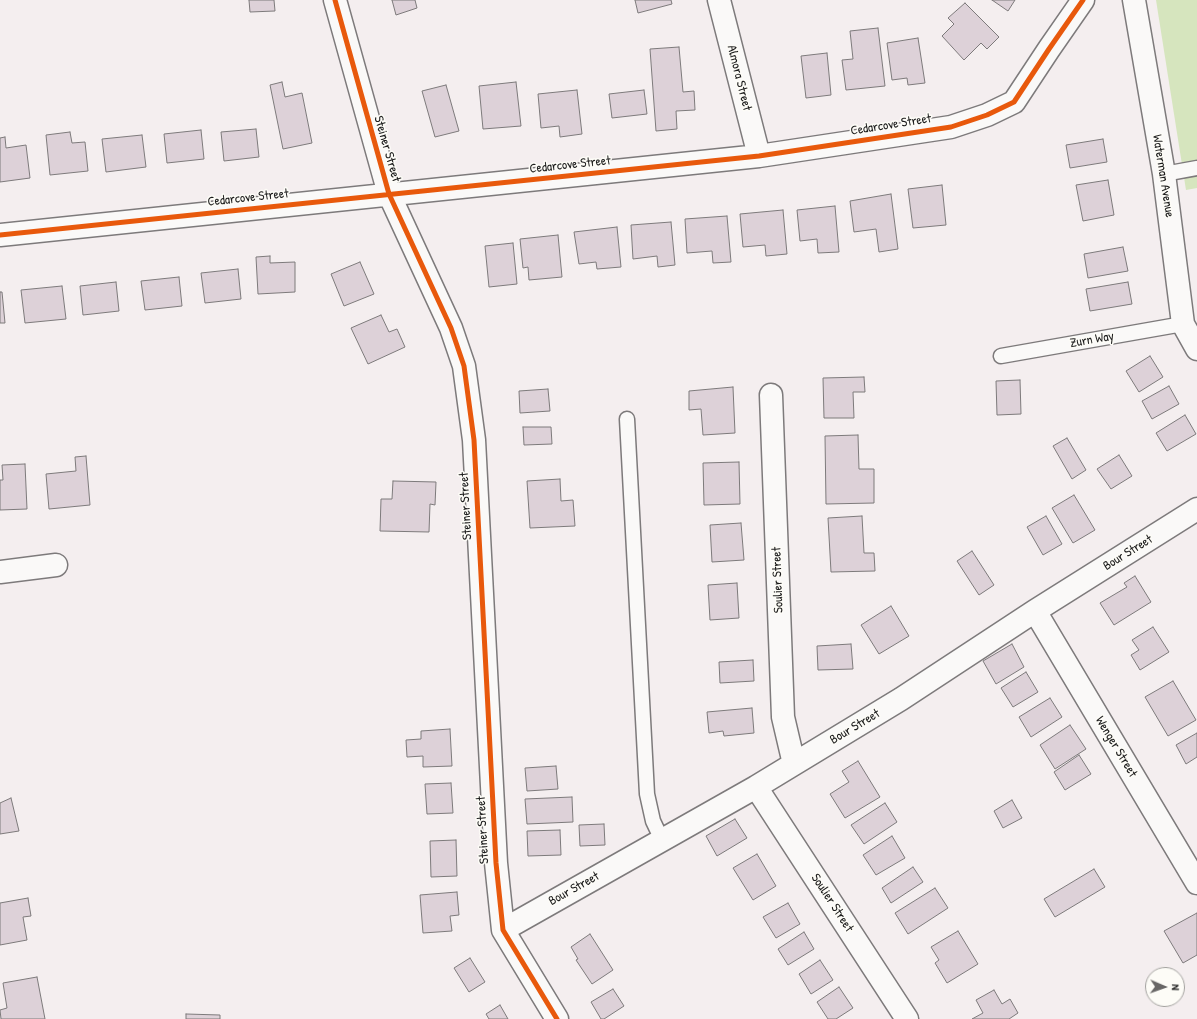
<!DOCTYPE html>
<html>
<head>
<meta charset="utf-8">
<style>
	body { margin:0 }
	#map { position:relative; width:1197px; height:1019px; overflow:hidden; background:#f4eeef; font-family:"Patrick Hand",sans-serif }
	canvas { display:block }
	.north { position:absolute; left:1145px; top:967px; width:40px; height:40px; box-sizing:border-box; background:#fdfcf7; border:1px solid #a3a29f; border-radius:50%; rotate:92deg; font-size:11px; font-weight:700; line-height:16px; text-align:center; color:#1c1c1c }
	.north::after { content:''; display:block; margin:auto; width:14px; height:18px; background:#686666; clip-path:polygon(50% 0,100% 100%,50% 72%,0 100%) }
</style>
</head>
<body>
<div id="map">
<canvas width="1197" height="1019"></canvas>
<div class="north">N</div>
</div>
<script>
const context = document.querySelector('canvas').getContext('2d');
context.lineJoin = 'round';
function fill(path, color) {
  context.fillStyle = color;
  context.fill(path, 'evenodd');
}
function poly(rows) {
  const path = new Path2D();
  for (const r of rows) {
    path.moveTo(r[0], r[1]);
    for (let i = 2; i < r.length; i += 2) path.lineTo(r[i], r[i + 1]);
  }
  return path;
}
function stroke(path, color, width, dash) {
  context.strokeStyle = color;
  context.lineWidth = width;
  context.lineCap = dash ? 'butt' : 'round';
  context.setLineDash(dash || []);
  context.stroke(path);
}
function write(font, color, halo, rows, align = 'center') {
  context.font = font + ' "Patrick Hand",sans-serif';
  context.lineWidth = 3;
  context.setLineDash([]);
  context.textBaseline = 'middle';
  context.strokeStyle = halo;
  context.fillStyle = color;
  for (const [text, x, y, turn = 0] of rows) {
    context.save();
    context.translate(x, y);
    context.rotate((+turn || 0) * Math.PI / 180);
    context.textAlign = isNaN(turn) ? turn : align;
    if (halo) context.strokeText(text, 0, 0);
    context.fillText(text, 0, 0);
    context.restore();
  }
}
const green = poly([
	[1156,0,1197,0,1197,188,1186,190]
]);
const building = poly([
	[249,0,274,0,275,11,250,12,249,0],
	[392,0,415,0,417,8,396,15,392,0],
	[635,0,671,0,672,4,638,13,635,0],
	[992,0,1015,0,1008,11,992,0],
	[965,3,999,37,987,49,981,43,964,60,942,36,954,24,948,18,965,3],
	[878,28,885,86,846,90,842,60,853,59,850,31,878,28],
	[918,38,925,83,908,85,907,78,892,80,887,43,918,38],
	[679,47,683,92,694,91,695,110,676,111,677,129,656,131,650,49,679,47],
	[827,53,831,95,806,98,801,56,827,53],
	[282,82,285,97,302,93,312,143,283,149,270,85,282,82],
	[516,82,521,126,483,129,479,86,516,82],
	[446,85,459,131,435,137,422,91,446,85],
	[577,90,582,134,560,137,559,126,541,128,538,94,577,90],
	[644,90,647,114,612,118,609,94,644,90],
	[256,129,259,157,224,161,221,132,256,129],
	[201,130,204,159,167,163,164,134,201,130],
	[70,132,72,143,85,142,88,171,50,175,46,135,70,132],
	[142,135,146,167,106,172,102,139,142,135],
	[5,137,6,148,26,145,30,178,0,182,0,138,5,137],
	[1103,139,1107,162,1070,168,1066,145,1103,139],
	[1108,180,1114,215,1083,221,1076,185,1108,180],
	[942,185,946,225,913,228,908,189,942,185],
	[891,194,898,249,879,252,876,229,854,232,850,201,891,194],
	[835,206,839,252,818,253,817,239,800,241,797,210,835,206],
	[783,210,787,254,766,256,765,245,743,247,740,214,783,210],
	[727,216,731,262,713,263,712,251,687,253,685,219,727,216],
	[671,222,675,265,658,267,657,256,633,259,631,225,671,222],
	[617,227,621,267,597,269,596,262,579,264,574,232,617,227],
	[558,235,562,277,529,280,528,267,523,268,520,239,558,235],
	[513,243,517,284,489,287,485,246,513,243],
	[1123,247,1128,271,1088,278,1084,254,1123,247],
	[270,256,270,263,295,262,295,292,258,294,256,257,270,256],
	[360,262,374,294,344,306,331,274,360,262],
	[238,269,241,299,205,303,201,273,238,269],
	[179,277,182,306,145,310,141,281,179,277],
	[116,282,119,311,83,315,80,286,116,282],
	[1128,282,1132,304,1090,311,1086,289,1128,282],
	[62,286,66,319,25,323,21,290,62,286],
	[0,292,2,292,5,323,0,323,0,292],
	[381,315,389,332,397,329,405,347,368,364,351,328,381,315],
	[1150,356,1163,377,1139,392,1126,371,1150,356],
	[864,377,865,392,853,392,854,418,824,418,823,378,864,377],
	[1020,380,1021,414,997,415,996,381,1020,380],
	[1169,386,1179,404,1152,419,1142,401,1169,386],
	[733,387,735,433,703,435,701,409,689,410,689,391,733,387],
	[548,389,550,411,520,413,519,391,548,389],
	[1185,415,1196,434,1167,451,1156,433,1185,415],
	[523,427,551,427,552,444,524,445,523,427],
	[858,435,859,469,874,469,874,503,826,504,825,436,858,435],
	[1067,438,1086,470,1072,479,1053,446,1067,438],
	[1119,455,1132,476,1111,489,1097,469,1119,455],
	[86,456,90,505,49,509,46,474,76,471,75,457,86,456],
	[739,462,740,504,704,505,703,463,739,462],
	[25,464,27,509,0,510,0,480,3,480,2,465,25,464],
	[560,479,561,501,573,500,575,526,530,528,527,481,560,479],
	[393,481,436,482,435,505,430,504,429,532,380,531,381,499,392,499,393,481],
	[1074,495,1095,530,1073,543,1052,508,1074,495],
	[862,516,864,553,874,553,875,571,831,572,828,518,862,516],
	[1046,516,1062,544,1043,555,1027,527,1046,516],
	[741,523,744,560,712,562,710,525,741,523],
	[972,551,994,585,979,595,957,561,972,551],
	[1135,576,1151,602,1114,625,1100,603,1127,587,1124,583,1135,576],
	[737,583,739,618,710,620,708,585,737,583],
	[891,606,909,636,879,654,861,625,891,606],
	[1153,627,1169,652,1140,670,1131,655,1139,650,1132,640,1153,627],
	[851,644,853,669,818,670,817,646,851,644],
	[1012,644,1024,667,996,684,983,661,1012,644],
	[753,660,754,681,720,683,719,662,753,660],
	[1026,672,1038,692,1013,707,1001,688,1026,672],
	[1173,681,1196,720,1168,736,1145,697,1173,681],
	[1050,698,1062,717,1031,737,1019,717,1050,698],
	[752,708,754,733,724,736,723,731,709,733,707,712,752,708],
	[1070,725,1086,749,1055,769,1040,745,1070,725],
	[450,729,452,766,423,767,423,756,407,757,406,740,421,739,421,731,450,729],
	[1197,733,1197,757,1186,764,1176,745,1197,733],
	[1079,755,1091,774,1065,790,1054,772,1079,755],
	[858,761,880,797,845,818,830,794,849,782,842,771,858,761],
	[556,766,558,789,527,791,525,768,556,766],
	[451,783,453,813,427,814,425,784,451,783],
	[572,797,573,822,527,824,525,799,572,797],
	[11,798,19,831,0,834,0,803,11,798],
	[1012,800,1022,818,1003,828,994,811,1012,800],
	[885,803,897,822,864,844,851,825,885,803],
	[735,819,747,838,717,856,706,836,735,819],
	[604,824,605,845,580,846,579,825,604,824],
	[560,830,561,855,528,856,527,831,560,830],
	[892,836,905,858,876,875,863,855,892,836],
	[456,840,457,876,431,877,430,841,456,840],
	[757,854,776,886,753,900,733,868,757,854],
	[913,867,923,882,891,903,882,888,913,867],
	[1094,869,1105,887,1055,917,1044,899,1094,869],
	[935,888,948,908,908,934,895,913,935,888],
	[457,892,459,915,450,916,452,931,423,933,420,895,457,892],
	[28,898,31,916,23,917,27,940,0,945,0,903,28,898],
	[788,903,800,924,776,938,763,917,788,903],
	[1197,913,1197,955,1183,963,1164,931,1197,913],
	[958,931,978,964,947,983,935,963,939,960,931,947,958,931],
	[804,932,814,949,788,965,778,949,804,932],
	[590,934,613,970,592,984,576,960,578,959,571,947,590,934],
	[470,958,485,982,469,992,454,968,470,958],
	[820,960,833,980,811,994,799,974,820,960],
	[37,977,45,1019,1,1019,0,1010,7,1008,3,983,37,977],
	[839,987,853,1008,836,1019,828,1019,817,1002,839,987],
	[613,989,624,1006,604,1019,601,1019,591,1002,613,989],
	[994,990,1002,1004,1010,999,1018,1013,1009,1019,972,1019,983,1013,976,1000,994,990],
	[500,1005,508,1019,489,1019,486,1014,500,1005],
	[186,1014,220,1015,220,1019,186,1019,186,1014]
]);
const service = poly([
	[1164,174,1197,168],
	[1001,356,1183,324],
	[627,419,647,794,653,821,662,840]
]);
const minor = poly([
	[335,0,389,194,451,328,464,366,474,440,496,863,503,930,557,1019],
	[719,0,759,156],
	[1134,0,1164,174,1183,324,1197,349],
	[0,235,759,156,951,127,987,115,1014,102,1049,49,1083,0],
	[771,395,783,717,794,764],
	[0,572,56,565],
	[1035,611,1197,883],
	[756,787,907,1019],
	[503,930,756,787,901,699,1035,611,1197,509]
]);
const cycleway = poly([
	[335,0,389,194,451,328,464,366,474,440,496,863,503,930,557,1019],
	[0,235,759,156,951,127,987,115,1014,102,1049,49,1083,0]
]);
const streetNames = [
	["Almora Street",739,78,76],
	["Cedarcove Street",891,125,-9],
	["Steiner Street",387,149,74],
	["Cedarcove Street",570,165,-6],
	["Waterman Avenue",1163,176,81],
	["Cedarcove Street",248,198,-6],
	["Zurn Way",1092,340,-10],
	["Steiner Street",466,506,-93],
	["Bour Street",1128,553,-32],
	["Soulier Street",778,580,-92],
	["Bour Street",855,727,-31],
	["Wenger Street",1116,747,59],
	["Steiner Street",483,830,-93],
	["Bour Street",574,889,-29],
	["Soulier Street",832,903,57]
];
fill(green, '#d6e5be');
fill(building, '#ddd1d8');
stroke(building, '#7d7a7b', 1);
stroke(service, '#7d7a7b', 17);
stroke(minor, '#7d7a7b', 25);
stroke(service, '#faf9f8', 14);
stroke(minor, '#faf9f8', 22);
stroke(cycleway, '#e8590c', 5);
write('13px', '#1c1c1c', '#fdfcf7', streetNames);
</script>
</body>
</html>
